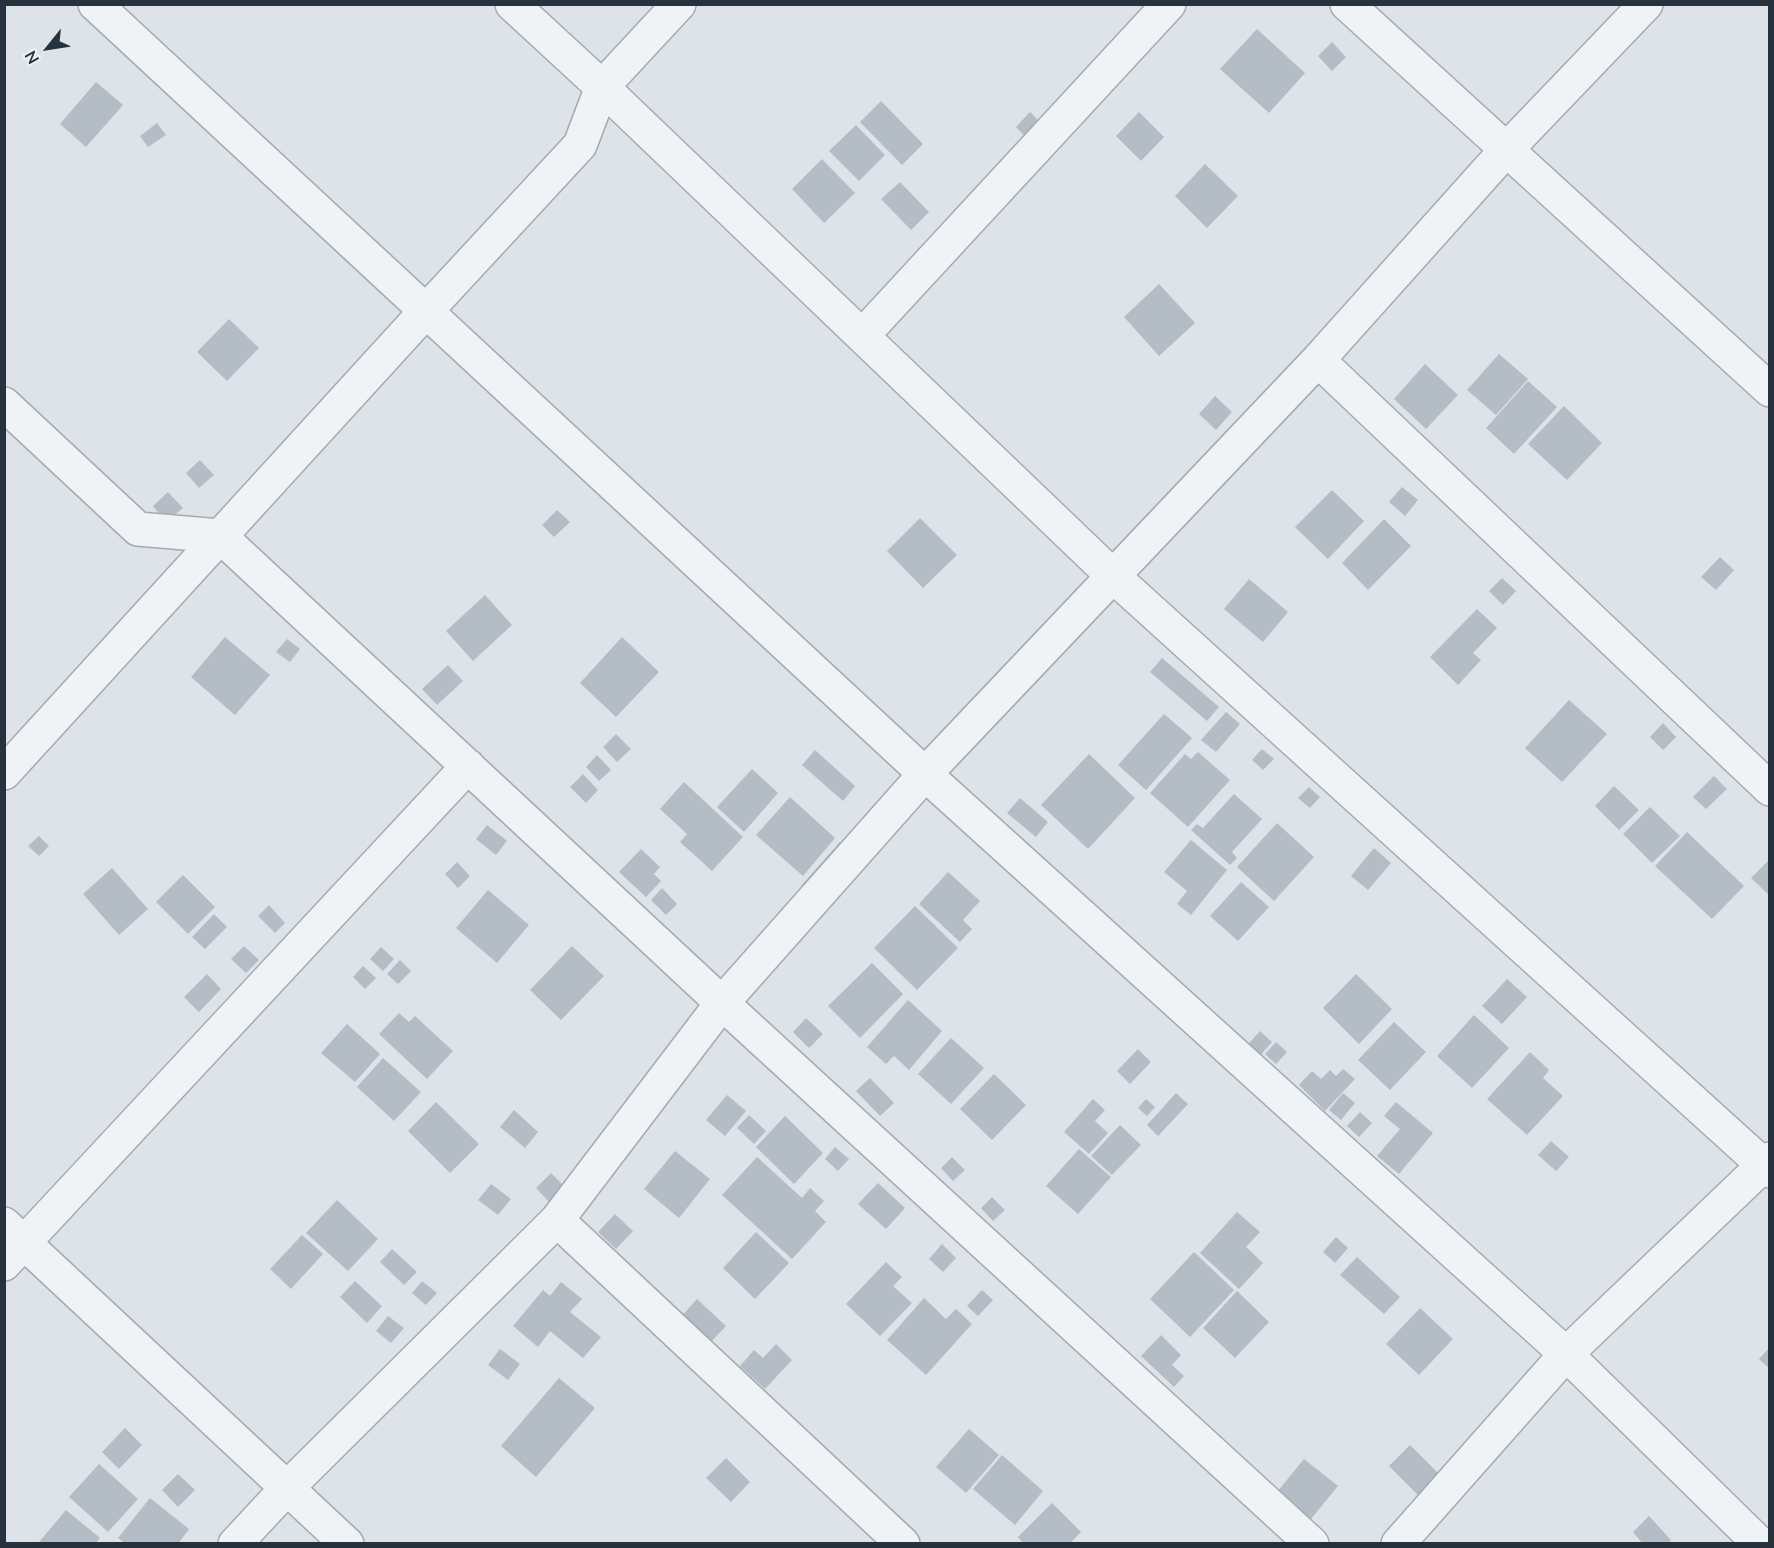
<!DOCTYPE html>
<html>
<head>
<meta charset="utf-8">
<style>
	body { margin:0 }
	#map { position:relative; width:1774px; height:1548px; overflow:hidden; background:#dde3e8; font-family:"Nunito Sans",sans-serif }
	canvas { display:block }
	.frame { position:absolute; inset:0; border:6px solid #26333f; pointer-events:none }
	.north { position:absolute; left:18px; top:18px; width:60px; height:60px; -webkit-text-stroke:4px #ecf1f5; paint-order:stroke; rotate:240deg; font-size:16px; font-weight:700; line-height:24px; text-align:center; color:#26333f }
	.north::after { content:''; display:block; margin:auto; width:21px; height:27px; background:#26333f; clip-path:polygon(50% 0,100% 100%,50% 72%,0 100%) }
</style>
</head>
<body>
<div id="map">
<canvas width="1774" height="1548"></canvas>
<div class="frame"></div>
<div class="north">N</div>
</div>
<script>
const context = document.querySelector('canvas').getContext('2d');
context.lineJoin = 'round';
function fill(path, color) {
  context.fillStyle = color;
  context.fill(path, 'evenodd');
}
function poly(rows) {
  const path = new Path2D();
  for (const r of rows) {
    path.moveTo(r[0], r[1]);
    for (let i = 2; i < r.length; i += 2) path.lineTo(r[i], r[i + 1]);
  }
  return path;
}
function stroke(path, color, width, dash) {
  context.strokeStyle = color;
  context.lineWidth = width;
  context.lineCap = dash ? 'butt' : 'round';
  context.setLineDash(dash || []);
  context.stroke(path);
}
const building = poly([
	[1257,29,1305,73,1269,113,1220,69],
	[1332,42,1346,57,1332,71,1318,56],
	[96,82,123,105,86,147,60,124],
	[881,101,923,144,902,165,860,122],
	[1030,112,1043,125,1028,140,1016,127],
	[1139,112,1164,137,1141,161,1116,136],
	[157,123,166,135,148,147,140,136],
	[856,125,885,155,859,181,829,151],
	[822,159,855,193,824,223,792,189],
	[1205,164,1238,196,1207,228,1175,196],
	[900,182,929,212,911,230,881,199],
	[1159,284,1195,323,1159,356,1124,317],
	[229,319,259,348,227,381,197,352],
	[1499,354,1528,379,1496,415,1467,390],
	[1425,364,1458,395,1426,429,1394,399],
	[1528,381,1557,407,1514,454,1486,428],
	[1215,396,1232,412,1216,430,1199,414],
	[1564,406,1602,443,1567,480,1528,444],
	[200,460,214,475,199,488,186,473],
	[1402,487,1418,500,1405,516,1389,502],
	[1332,490,1364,521,1328,559,1295,527],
	[168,492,183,508,166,522,153,506],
	[557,510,570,522,554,537,542,525],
	[920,518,957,555,923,588,887,551],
	[1384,519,1411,546,1368,590,1342,563],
	[1720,557,1734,570,1716,590,1701,577],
	[1502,578,1516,591,1503,605,1489,591],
	[1249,579,1288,612,1263,642,1224,609],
	[485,595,512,625,473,661,446,631],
	[1477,609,1497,628,1473,653,1481,660,1458,685,1430,657],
	[225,637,270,675,235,715,191,677],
	[622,637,659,672,616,717,580,683],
	[287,639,300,649,290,662,276,652],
	[1162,658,1219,707,1207,721,1150,672],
	[448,665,463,681,437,705,422,689],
	[1569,700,1607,734,1562,782,1525,748],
	[1226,712,1240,724,1216,752,1201,740],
	[1164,714,1192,738,1146,790,1118,765],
	[1663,723,1676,737,1663,750,1650,737],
	[616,734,631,749,617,762,603,747],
	[1262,749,1274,759,1263,770,1252,760],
	[815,750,855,786,843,801,802,765],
	[1198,752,1230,780,1188,827,1150,793,1185,754,1191,759],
	[1089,754,1135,798,1088,849,1041,805],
	[597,755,611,770,599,781,586,767],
	[752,769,778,793,744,832,717,807],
	[583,774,598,790,586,803,570,787],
	[1714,776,1727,789,1706,809,1693,797],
	[684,782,743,837,712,871,680,842,687,834,660,809],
	[1614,786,1639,810,1619,830,1595,806],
	[1309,787,1320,797,1310,808,1298,798],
	[1234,794,1262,819,1232,852,1237,858,1230,865,1191,830,1197,824,1203,828],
	[790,797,835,838,803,876,756,835],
	[1020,798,1048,822,1036,837,1007,813],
	[1650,807,1680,836,1652,863,1623,834],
	[1277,823,1314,857,1274,901,1237,867],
	[487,825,507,841,496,855,476,839],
	[1687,832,1744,886,1712,919,1655,866],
	[39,836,49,846,39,856,28,846],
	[1191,840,1227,870,1191,915,1177,904,1187,891,1164,872],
	[840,842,851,852,812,896,801,886],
	[1374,848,1391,863,1368,890,1351,876],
	[641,849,660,867,654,874,661,881,646,897,619,872],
	[1770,859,1770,896,1751,878],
	[457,862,470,876,458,888,445,874],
	[112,868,148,909,119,935,83,894],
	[948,872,980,901,963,920,972,929,960,942,919,904],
	[183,875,215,907,188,934,156,902],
	[1241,882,1269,907,1238,941,1210,916],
	[662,888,677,904,666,915,651,900],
	[488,890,529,925,497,963,456,928],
	[269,905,285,923,275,933,258,916],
	[915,906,958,948,917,990,874,948],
	[214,914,227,927,205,949,192,937],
	[244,946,259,960,246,973,231,959],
	[572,946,604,976,561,1020,530,990],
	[381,947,394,959,383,971,370,959],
	[400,960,411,971,398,984,387,974],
	[872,963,903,994,860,1038,828,1006],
	[363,966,376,978,365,989,353,977],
	[207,974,221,989,199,1012,184,997],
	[1356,974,1392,1009,1359,1044,1323,1008],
	[1507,979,1527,997,1502,1024,1482,1006],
	[908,1000,942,1031,909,1070,894,1056,886,1064,867,1047],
	[399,1013,409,1022,415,1016,453,1051,427,1079,379,1034],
	[1474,1015,1509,1048,1472,1088,1437,1056],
	[806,1018,823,1034,809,1048,793,1032],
	[1394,1022,1426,1052,1390,1090,1358,1060],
	[347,1024,380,1054,355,1082,321,1053],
	[1260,1031,1272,1042,1257,1059,1245,1048],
	[951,1038,984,1068,951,1104,918,1074],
	[1276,1042,1287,1052,1276,1064,1265,1054],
	[1138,1049,1151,1062,1130,1084,1117,1071],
	[1530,1052,1549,1070,1543,1078,1563,1096,1527,1135,1487,1099],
	[383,1058,421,1092,394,1121,357,1087],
	[1343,1069,1355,1079,1325,1111,1299,1085,1312,1071,1321,1079,1330,1070,1336,1076],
	[994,1074,1026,1105,992,1140,960,1109],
	[870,1078,894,1103,880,1116,856,1091],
	[1176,1093,1188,1104,1158,1136,1147,1125],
	[1343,1093,1355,1103,1341,1120,1329,1110],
	[727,1095,746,1111,725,1136,706,1120],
	[1093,1099,1105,1110,1095,1121,1108,1133,1089,1154,1064,1132],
	[1146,1099,1155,1107,1147,1116,1138,1108],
	[436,1102,479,1144,450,1173,408,1131],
	[1396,1102,1433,1133,1399,1174,1377,1156,1400,1129,1384,1116],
	[514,1110,538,1132,525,1148,500,1127],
	[1360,1112,1372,1123,1359,1137,1347,1126],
	[749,1115,766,1131,754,1144,737,1128],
	[785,1116,823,1153,794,1184,756,1147],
	[1120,1125,1141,1145,1112,1175,1091,1156],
	[1551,1141,1569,1157,1556,1171,1538,1155],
	[835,1147,849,1159,838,1171,825,1159],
	[1079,1149,1111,1177,1078,1214,1046,1186],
	[675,1151,710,1179,679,1218,644,1189],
	[757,1157,802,1198,810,1188,824,1201,815,1211,826,1222,792,1259,722,1195],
	[952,1157,965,1170,953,1181,941,1168],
	[551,1173,566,1188,550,1203,536,1188],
	[878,1183,905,1208,886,1229,858,1204],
	[491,1184,511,1199,498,1215,478,1200],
	[992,1197,1005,1210,993,1221,981,1208],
	[337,1200,378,1239,348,1271,306,1233],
	[1237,1212,1260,1232,1246,1247,1263,1263,1239,1289,1200,1253],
	[615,1214,633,1231,616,1249,598,1232],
	[756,1232,789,1263,755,1299,723,1268],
	[302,1235,323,1254,291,1289,270,1269],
	[1336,1237,1348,1248,1335,1263,1323,1252],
	[942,1244,956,1258,943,1272,929,1259],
	[392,1249,417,1272,404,1285,380,1262],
	[1194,1252,1234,1290,1190,1337,1150,1299],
	[1357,1257,1400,1297,1384,1314,1340,1275],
	[886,1262,902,1277,893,1286,912,1303,880,1336,846,1304],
	[355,1281,382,1306,367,1323,340,1297],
	[422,1281,437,1293,426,1305,412,1293],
	[561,1282,582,1299,570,1312,601,1337,583,1358,550,1331,538,1347,513,1326,543,1290,550,1296],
	[982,1290,993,1300,978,1316,967,1306],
	[1237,1291,1269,1322,1235,1358,1203,1328],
	[924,1298,946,1319,956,1309,972,1324,926,1375,887,1340],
	[697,1299,726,1326,708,1345,680,1318],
	[1420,1308,1453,1339,1419,1375,1386,1344],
	[388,1316,404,1328,391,1343,376,1331],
	[1161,1335,1181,1355,1172,1365,1184,1376,1174,1387,1141,1356],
	[776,1344,792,1360,765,1389,740,1366,754,1350,763,1358],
	[1770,1347,1770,1369,1759,1359],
	[500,1349,520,1364,508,1380,488,1365],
	[559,1378,595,1408,536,1477,501,1446],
	[125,1428,142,1445,119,1469,102,1452],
	[969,1429,999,1455,966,1493,936,1467],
	[1410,1445,1443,1478,1423,1500,1389,1466],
	[1002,1455,1043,1491,1015,1525,973,1489],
	[726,1458,750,1482,731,1502,706,1478],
	[1304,1459,1338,1486,1311,1519,1277,1492],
	[99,1464,138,1499,108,1532,69,1497],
	[178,1474,195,1490,178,1507,162,1490],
	[150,1498,189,1529,178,1544,126,1544,118,1538],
	[1052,1503,1081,1532,1069,1544,1024,1544,1018,1537],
	[66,1510,100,1538,95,1544,39,1542],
	[1649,1516,1671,1540,1668,1544,1643,1544,1633,1532]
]);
const minor = poly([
	[95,4,925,774,1566,1354,1760,1544],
	[512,4,602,87,1113,576,1770,1171],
	[1347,4,1770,390],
	[862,336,1169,4],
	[1318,360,1770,789],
	[4,404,138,529,220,536,722,1003,1312,1544],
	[4,773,426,311,580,145,602,87,679,4],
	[557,1220,722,1003,925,774,1318,360,1507,149,1646,4],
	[4,1264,468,766],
	[235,1544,287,1488,557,1220,903,1544],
	[1398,1544,1566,1354,1770,1159]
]);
const tertiary = poly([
	[4,1224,347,1544]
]);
fill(building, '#b4bdc5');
stroke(minor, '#a2abb2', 36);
stroke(tertiary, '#a2abb2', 36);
stroke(minor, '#f0f3f6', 33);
stroke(tertiary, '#f0f3f6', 33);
</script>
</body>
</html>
